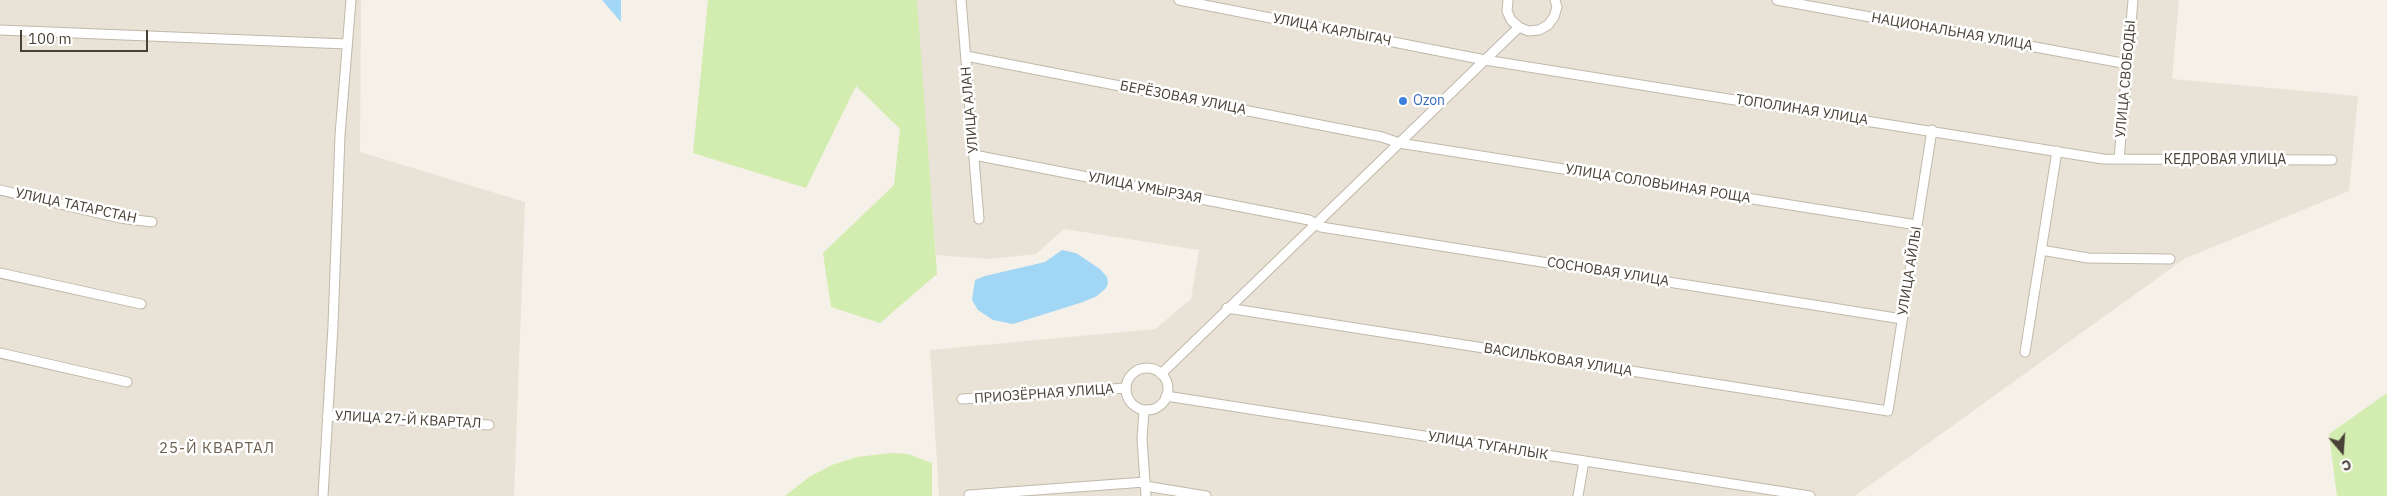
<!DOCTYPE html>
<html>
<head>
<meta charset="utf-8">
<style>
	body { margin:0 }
	#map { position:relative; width:2387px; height:496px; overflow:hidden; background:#f5f1e8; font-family:"IBM Plex Sans",sans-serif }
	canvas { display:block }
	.north { position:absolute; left:2317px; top:426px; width:50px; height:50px; -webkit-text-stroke:4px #fff; paint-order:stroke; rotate:162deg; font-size:14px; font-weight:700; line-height:20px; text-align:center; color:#494136 }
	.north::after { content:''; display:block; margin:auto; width:18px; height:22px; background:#494136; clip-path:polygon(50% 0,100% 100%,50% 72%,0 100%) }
	.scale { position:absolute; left:20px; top:30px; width:128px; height:22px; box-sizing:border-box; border:2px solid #494136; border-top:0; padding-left:6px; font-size:15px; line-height:18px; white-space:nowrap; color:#494136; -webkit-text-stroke:4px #fff; paint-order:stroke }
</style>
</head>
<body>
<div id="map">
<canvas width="2387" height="496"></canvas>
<div class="north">С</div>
<div class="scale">100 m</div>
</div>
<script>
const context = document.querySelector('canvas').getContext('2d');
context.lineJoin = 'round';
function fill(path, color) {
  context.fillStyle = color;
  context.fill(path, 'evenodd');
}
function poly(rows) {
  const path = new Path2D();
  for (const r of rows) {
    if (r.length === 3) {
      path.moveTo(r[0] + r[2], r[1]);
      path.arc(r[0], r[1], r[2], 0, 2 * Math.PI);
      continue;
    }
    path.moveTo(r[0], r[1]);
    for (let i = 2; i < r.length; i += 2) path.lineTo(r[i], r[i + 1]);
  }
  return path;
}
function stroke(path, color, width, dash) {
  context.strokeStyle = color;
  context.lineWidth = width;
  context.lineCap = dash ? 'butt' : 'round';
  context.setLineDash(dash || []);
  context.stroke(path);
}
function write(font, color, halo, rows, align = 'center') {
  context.font = font + ' "IBM Plex Sans",sans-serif';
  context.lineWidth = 5;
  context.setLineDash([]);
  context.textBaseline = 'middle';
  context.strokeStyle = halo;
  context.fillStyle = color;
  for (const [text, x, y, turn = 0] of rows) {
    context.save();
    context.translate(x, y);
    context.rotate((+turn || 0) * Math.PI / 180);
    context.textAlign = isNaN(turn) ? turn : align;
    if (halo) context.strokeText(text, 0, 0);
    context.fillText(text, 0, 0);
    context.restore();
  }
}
const residential = poly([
	[0,0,361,0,360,152,525,202,514,496,0,496],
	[916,0,2179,0,2172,79,2358,96,2349,191,2184,259,1855,496,939,496,930,350,1155,329,1191,299,1199,250,1064,229,1036,254,989,259,936,255]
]);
const green = poly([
	[708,0,917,0,937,274,880,323,831,307,823,253,894,185,900,129,856,86,806,188,693,153],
	[2387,393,2387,496,2337,496,2329,434],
	[891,453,908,454,932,463,932,496,785,496,809,477,832,465,857,457]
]);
const water = poly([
	[602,0,621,0,621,22],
	[1062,250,1076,253,1100,269,1107,277,1108,283,1106,288,1097,296,1083,302,1013,324,993,320,978,310,972,300,975,280,985,276,1045,262]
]);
const street = poly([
	[961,0,979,219],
	[1179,0,1485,60,2103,159,2332,160],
	[1508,0,1507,11,1511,20,1519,27,1528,31,1539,30,1548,25,1554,17,1557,7,1555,0],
	[1777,0,2128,64],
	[0,30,347,44],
	[966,56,1382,137,1399,143,1917,225],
	[974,155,1309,220,1321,227,1902,319],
	[2119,159,2133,0],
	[0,190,120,218,152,222],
	[2041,250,2088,258,2170,259],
	[0,273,141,304],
	[1227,308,1888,411,1932,130],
	[2025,352,2057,151],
	[0,353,127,382],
	[1147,389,21],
	[1161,374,1519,27],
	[1166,396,1810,496],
	[962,399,1126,388],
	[1144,410,1142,439,1146,496],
	[327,416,489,425],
	[1145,486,1206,496],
	[969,495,1145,482],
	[323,496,333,326,340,135,351,0],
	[1578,496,1584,461]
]);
const markers = [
	[1403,101,5,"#3f7fe0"]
];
const streetNames = [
	["УЛИЦА КАРЛЫГАЧ",1332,30,11],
	["НАЦИОНАЛЬНАЯ УЛИЦА",1952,32,10],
	["УЛИЦА СВОБОДЫ",2126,79,-85],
	["БЕРЁЗОВАЯ УЛИЦА",1183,98,11],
	["УЛИЦА АЛАН",970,110,-95],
	["ТОПОЛИНАЯ УЛИЦА",1802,110,9],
	["КЕДРОВАЯ УЛИЦА",2225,160],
	["УЛИЦА СОЛОВЬИНАЯ РОЩА",1658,184,9],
	["УЛИЦА УМЫРЗАЯ",1145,188,11],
	["УЛИЦА ТАТАРСТАН",76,206,12],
	["УЛИЦА АЙЛЫ",1910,271,-81],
	["СОСНОВАЯ УЛИЦА",1608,272,9],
	["ВАСИЛЬКОВАЯ УЛИЦА",1558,360,9],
	["ПРИОЗЁРНАЯ УЛИЦА",1044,394,-4],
	["УЛИЦА 27-Й КВАРТАЛ",408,420,3],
	["УЛИЦА ТУГАНЛЫК",1488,446,9]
];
const shopNames = [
	["Ozon",1413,101]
];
const neighbourhoodNames = [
	["25-Й КВАРТАЛ",217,449]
];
fill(residential, '#e9e2d6');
fill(green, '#d3ecaf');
fill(water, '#a1d6f5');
stroke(street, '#c1b8aa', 11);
stroke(street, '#fff', 9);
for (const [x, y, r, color] of markers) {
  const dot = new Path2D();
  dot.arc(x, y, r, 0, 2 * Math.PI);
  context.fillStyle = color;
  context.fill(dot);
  stroke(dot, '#fff', 2);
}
write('14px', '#494136', '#fff', streetNames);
write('14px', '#366cbe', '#fff', shopNames, 'left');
context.letterSpacing = '1px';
write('15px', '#6d5e4d', '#fff', neighbourhoodNames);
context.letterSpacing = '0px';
</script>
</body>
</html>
